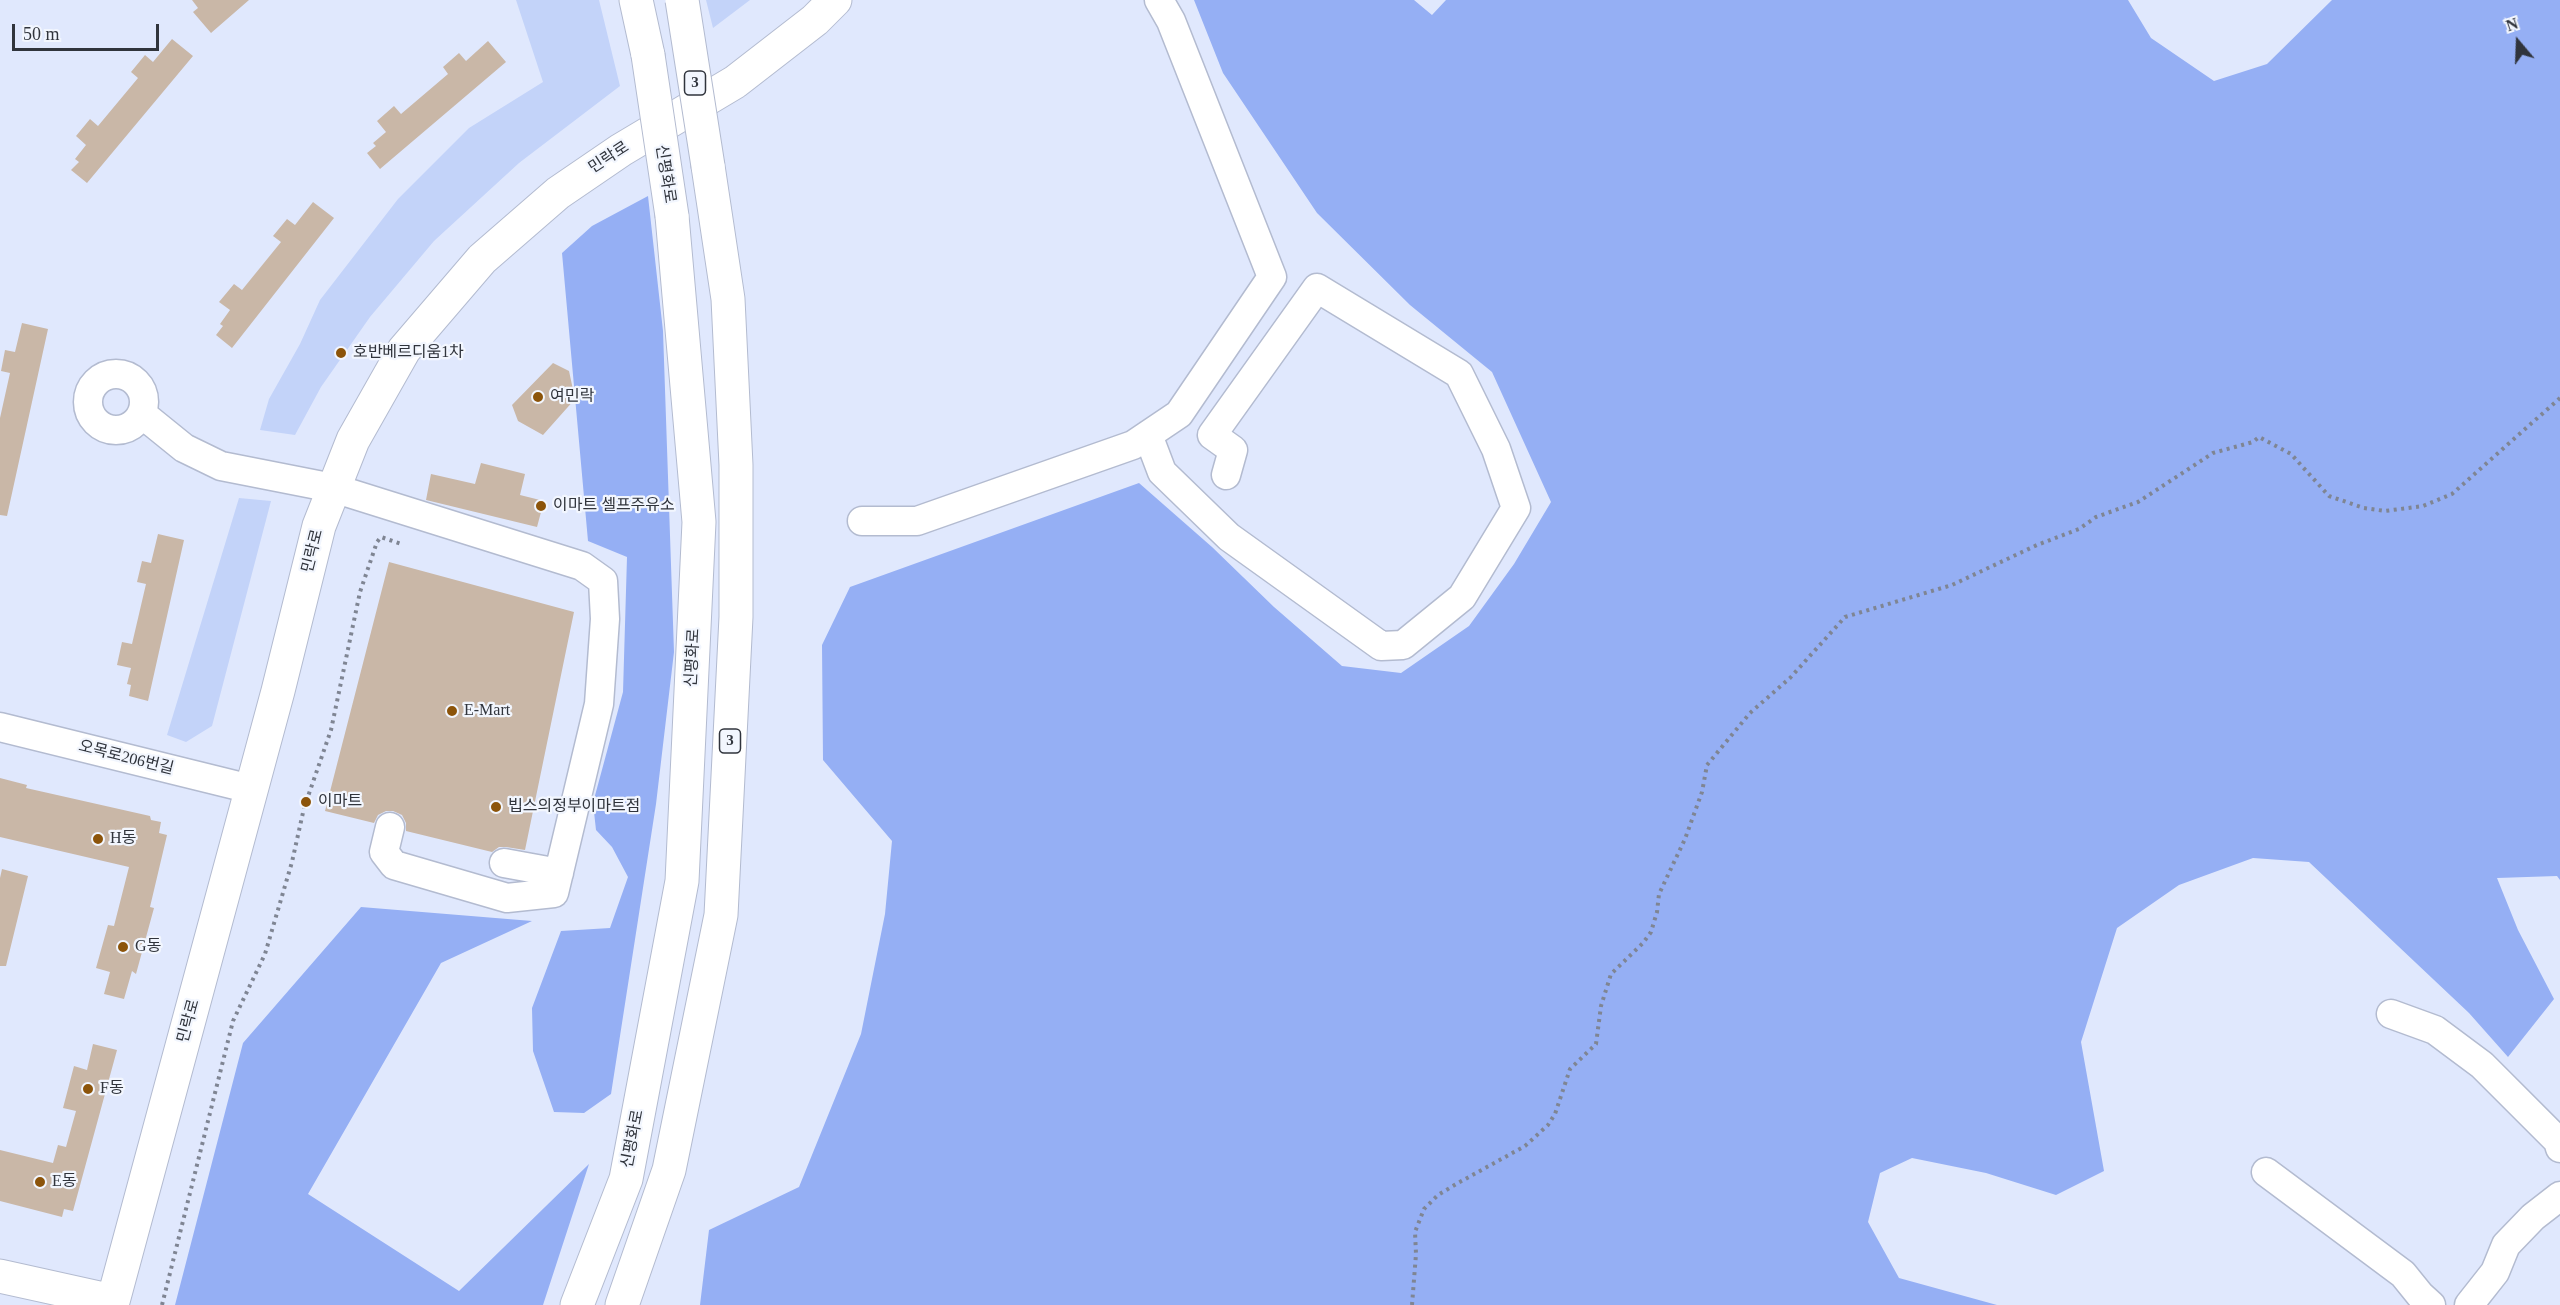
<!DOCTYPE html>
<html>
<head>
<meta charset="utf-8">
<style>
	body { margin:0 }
	#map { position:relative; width:2560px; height:1305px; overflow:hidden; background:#e0e8fd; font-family:"Times New Roman",serif }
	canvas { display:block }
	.north { position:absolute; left:2488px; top:12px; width:60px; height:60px; -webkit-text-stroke:4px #f2f6fe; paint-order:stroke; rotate:341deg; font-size:16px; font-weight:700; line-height:24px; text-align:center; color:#30343c }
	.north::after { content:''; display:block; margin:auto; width:21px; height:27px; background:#30343c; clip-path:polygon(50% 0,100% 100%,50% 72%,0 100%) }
	.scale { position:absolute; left:12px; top:24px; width:147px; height:27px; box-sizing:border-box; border:3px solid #30343c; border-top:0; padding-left:8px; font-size:18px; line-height:21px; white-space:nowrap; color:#30343c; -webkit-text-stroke:4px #f2f6fe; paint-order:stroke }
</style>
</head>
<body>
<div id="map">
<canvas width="2560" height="1305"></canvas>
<div class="north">N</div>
<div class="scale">50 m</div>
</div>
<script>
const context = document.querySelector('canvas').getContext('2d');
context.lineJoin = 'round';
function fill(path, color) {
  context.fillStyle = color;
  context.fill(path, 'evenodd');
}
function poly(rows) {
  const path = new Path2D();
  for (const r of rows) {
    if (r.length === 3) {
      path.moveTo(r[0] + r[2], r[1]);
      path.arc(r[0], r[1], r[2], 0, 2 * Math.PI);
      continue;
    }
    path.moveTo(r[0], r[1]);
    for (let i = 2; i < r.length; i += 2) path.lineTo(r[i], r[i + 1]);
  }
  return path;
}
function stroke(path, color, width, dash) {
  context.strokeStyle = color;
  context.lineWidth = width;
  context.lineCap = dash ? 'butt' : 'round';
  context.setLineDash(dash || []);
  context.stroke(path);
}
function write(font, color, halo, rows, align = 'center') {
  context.font = font + ' "Times New Roman","Noto Sans KR",serif';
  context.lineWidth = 4.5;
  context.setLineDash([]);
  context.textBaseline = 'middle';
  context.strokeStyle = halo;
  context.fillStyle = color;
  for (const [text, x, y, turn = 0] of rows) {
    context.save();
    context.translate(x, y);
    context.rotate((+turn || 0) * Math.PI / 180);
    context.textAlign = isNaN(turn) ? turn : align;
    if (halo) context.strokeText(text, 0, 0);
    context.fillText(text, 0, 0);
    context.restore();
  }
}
const green = poly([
	[516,0,599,0,620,86,519,163,434,241,370,317,321,387,295,435,260,430,269,399,300,344,320,300,398,199,469,128,543,82],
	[706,0,750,0,713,28],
	[239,498,271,501,212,726,186,742,167,735]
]);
const forest = poly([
	[1194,0,1414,0,1432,15,1446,0,2128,0,2151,38,2214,81,2267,64,2332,0,2560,0,2560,880,2557,876,2497,878,2518,930,2554,999,2508,1057,2469,1013,2309,862,2253,858,2179,885,2117,928,2081,1042,2104,1171,2056,1195,1986,1173,1912,1158,1880,1173,1868,1222,1899,1278,1997,1305,700,1305,709,1230,799,1187,861,1034,885,914,892,841,823,760,822,645,850,587,1139,483,1212,547,1274,607,1342,666,1401,673,1469,626,1514,564,1551,502,1492,372,1410,305,1317,213,1223,73],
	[648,196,663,331,674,652,656,804,611,1094,584,1113,554,1112,533,1051,532,1008,561,931,610,928,628,877,612,847,596,830,593,803,623,692,627,557,588,541,562,253,592,226],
	[361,907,532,921,441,963,308,1194,459,1291,589,1164,543,1305,175,1305,243,1043]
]);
const building = poly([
	[192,0,249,0,211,33,193,12,198,8],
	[172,39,193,56,87,183,71,170,79,162,75,159,86,145,76,136,90,119,98,126,138,78,131,72,145,55,153,62],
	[488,41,506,62,380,169,367,153,376,146,373,143,386,132,377,121,394,106,401,114,448,74,443,67,459,53,466,61],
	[313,202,334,218,232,348,216,335,223,326,220,324,230,310,219,302,234,284,242,290,281,242,273,236,287,219,295,225],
	[22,323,48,329,7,516,0,515,0,418,10,373,1,371,5,350,15,352],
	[553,363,569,371,575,399,543,435,518,421,512,405],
	[481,463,525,474,520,495,544,501,537,527,426,500,431,474,475,484],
	[158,534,184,540,148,701,129,696,131,685,127,684,131,668,117,665,122,642,132,644,146,584,137,582,142,561,151,563],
	[389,562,574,612,525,850,506,847,499,847,492,852,406,831,406,823,402,815,393,811,386,811,378,815,374,823,325,811],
	[0,778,27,785,26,788,150,816,151,820,161,822,159,833,167,835,150,907,154,908,136,974,132,971,124,999,104,994,110,972,96,968,108,925,114,926,129,867,0,837],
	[2,869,28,876,6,966,0,966,0,878],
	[93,1044,117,1050,73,1211,64,1209,62,1217,0,1201,0,1150,53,1163,58,1145,66,1147,76,1111,63,1108,74,1066,87,1070]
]);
const path = poly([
	[162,1305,233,1021,265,954,292,862,304,808,331,730,360,592,377,542,381,537,401,544],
	[1412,1305,1416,1254,1415,1232,1424,1209,1438,1195,1458,1183,1525,1146,1548,1125,1555,1114,1570,1069,1596,1044,1601,1006,1611,974,1643,943,1651,932,1657,912,1659,894,1685,839,1702,792,1707,765,1750,713,1790,678,1845,617,1952,585,2037,545,2079,529,2096,517,2138,502,2213,453,2253,442,2259,437,2291,454,2329,496,2364,508,2385,511,2423,506,2452,494,2560,398]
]);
const minor = poly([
	[116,402,28],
	[142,414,184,448,221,466,333,488,582,566,603,581,605,619,599,704,554,893,507,898,394,865,384,852,390,827],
	[1148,435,1162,472,1229,537,1381,646,1403,645,1462,597,1516,508,1496,449,1459,374,1317,288,1212,435,1233,450,1226,475],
	[862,521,917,521,1133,445,1179,414,1272,277,1171,21,1159,0],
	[0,727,251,789],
	[504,863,559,873],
	[2391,1014,2435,1030,2482,1065,2558,1141,2560,1148],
	[2266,1172,2403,1274,2420,1295,2431,1305],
	[2469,1305,2495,1272,2506,1245,2533,1217,2560,1196]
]);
const major = poly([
	[0,1276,113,1301],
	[112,1305,278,691,319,526,353,440,404,350,482,259,558,193,621,150,735,82,815,20,835,0]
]);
const highway = poly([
	[636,0,648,55],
	[577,1305,626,1179,682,881,699,522,672,216],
	[622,1305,669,1170,721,915,736,617,736,465,728,299,708,166]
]);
const highwayBridge = poly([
	[682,0,708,166],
	[648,55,672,216]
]);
const markers = [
	[341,353,6,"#8c540a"],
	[538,397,6,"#8c540a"],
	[541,506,6,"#8c540a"],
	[452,711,6,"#8c540a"],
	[306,802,6,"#8c540a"],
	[496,807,6,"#8c540a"],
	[98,839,6,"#8c540a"],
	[123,947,6,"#8c540a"],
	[88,1089,6,"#8c540a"],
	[40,1182,6,"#8c540a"]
];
const shields = [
	[695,83,21],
	[730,741,21]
];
const shieldNames = [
	["3",695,83],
	["3",730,741]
];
const streetNames = [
	["민락로",609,158,-33],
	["신평화로",665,174,81],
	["민락로",313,551,-76],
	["신평화로",693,658,-87],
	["오목로206번길",126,758,14],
	["민락로",189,1021,-75],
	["신평화로",633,1139,-79]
];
const poiNames = [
	["호반베르디움1차",353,353],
	["여민락",550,397],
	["이마트 셀프주유소",553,506],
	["E-Mart",464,711],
	["이마트",318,802],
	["빕스의정부이마트점",508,807],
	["H동",110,839],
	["G동",135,947],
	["F동",100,1089],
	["E동",52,1182]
];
fill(green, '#c3d3f9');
fill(forest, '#95aff4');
fill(building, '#c9b7a7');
stroke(minor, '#b3bbd0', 31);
stroke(major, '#b3bbd0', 35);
stroke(highway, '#b3bbd0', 35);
stroke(path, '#7f8593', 4, [3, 4.5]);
stroke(minor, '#fff', 28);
stroke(major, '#fff', 33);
stroke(highway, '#fff', 33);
stroke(highwayBridge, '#b3bbd0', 35, []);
stroke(highwayBridge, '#fff', 33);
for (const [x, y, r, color] of markers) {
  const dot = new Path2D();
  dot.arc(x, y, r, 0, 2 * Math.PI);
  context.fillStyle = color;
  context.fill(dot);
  stroke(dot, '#f2f6fe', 2);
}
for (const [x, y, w] of shields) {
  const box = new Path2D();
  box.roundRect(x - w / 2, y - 12, w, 24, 4.5);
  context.fillStyle = '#f2f6fe';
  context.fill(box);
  stroke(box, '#30343c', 1.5);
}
write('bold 15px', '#30343c', null, shieldNames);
write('16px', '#30343c', '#f2f6fe', streetNames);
write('16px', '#30343c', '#f2f6fe', poiNames, 'left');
</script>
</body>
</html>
